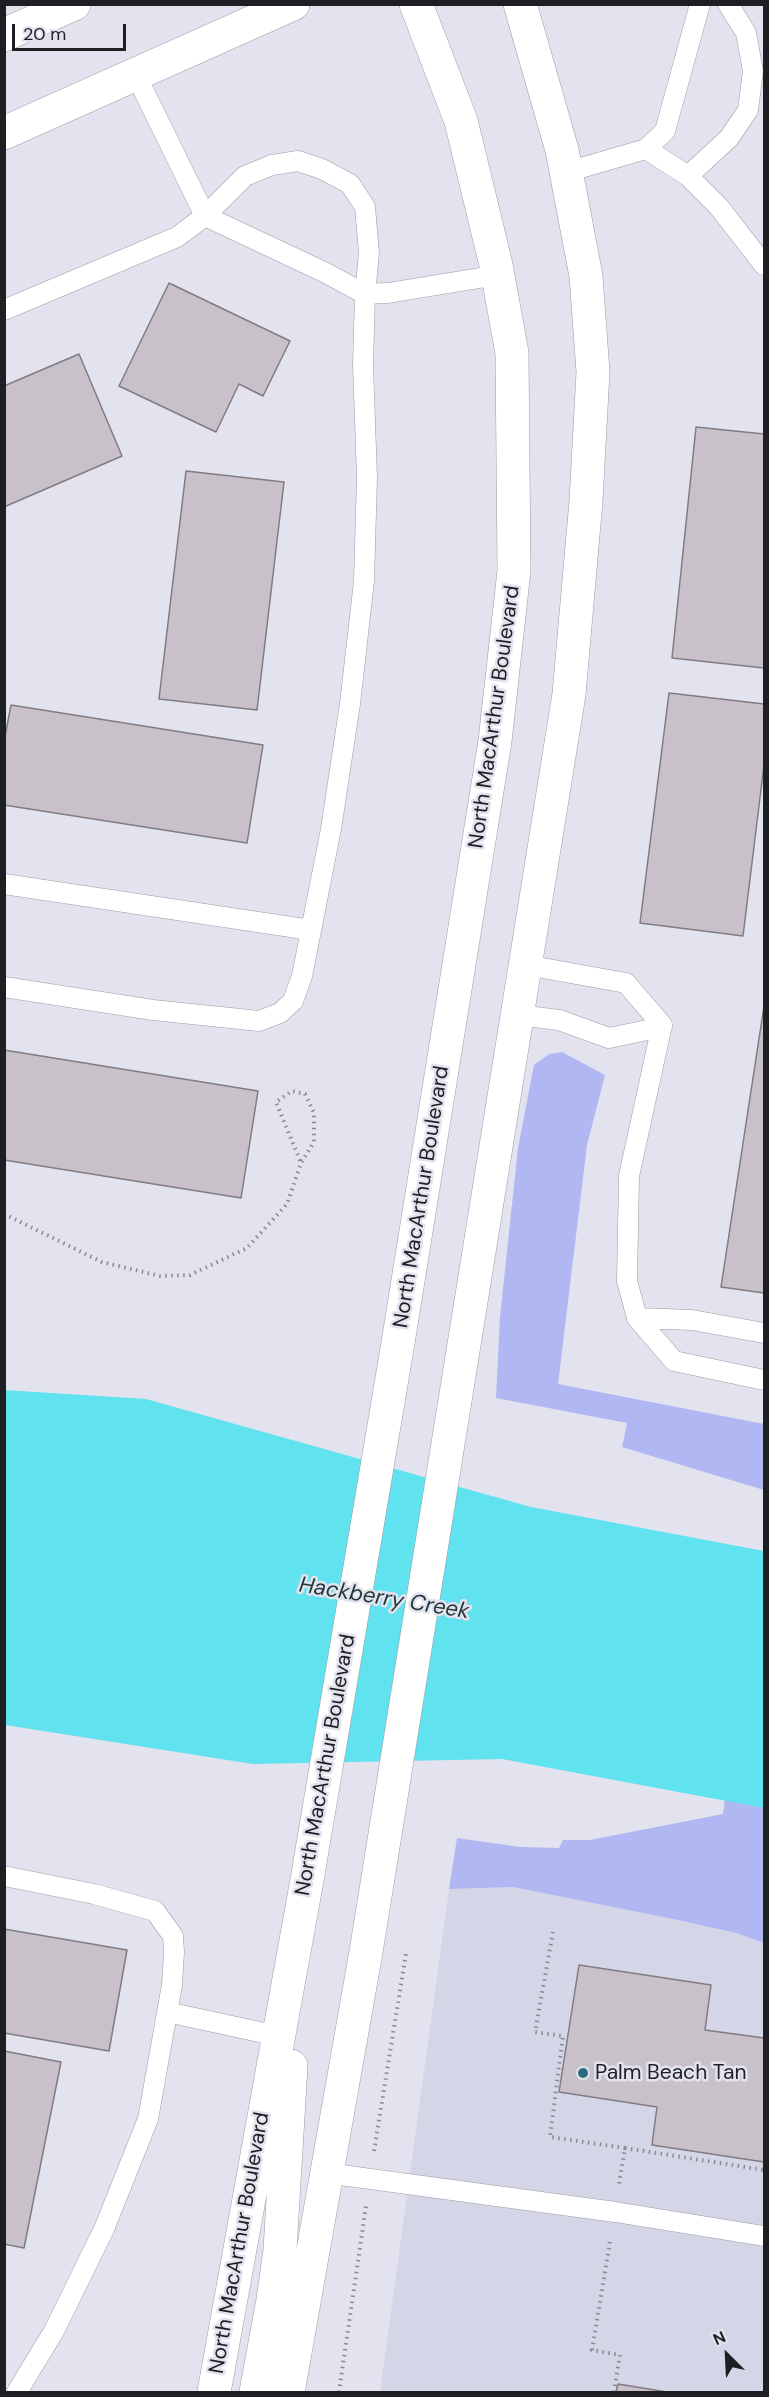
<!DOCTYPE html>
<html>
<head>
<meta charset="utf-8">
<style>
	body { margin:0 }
	#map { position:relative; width:769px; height:2397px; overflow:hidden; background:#e2e3ee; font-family:"DM Sans",sans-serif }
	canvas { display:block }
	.frame { position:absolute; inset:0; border:6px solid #1e1f22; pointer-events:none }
	.north { position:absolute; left:697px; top:2325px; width:60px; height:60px; -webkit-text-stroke:4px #e2e3ee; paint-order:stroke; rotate:336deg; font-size:16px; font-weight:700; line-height:24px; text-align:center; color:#1e1f22 }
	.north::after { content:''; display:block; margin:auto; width:21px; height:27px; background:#1e1f22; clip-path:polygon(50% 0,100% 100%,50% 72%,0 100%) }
	.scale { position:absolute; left:12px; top:24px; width:114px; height:27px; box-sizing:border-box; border:3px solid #1e1f22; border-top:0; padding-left:8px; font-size:18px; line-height:21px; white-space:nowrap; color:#1e1f22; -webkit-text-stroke:4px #e2e3ee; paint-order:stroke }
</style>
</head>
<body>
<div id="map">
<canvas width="769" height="2397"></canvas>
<div class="frame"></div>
<div class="north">N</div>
<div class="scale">20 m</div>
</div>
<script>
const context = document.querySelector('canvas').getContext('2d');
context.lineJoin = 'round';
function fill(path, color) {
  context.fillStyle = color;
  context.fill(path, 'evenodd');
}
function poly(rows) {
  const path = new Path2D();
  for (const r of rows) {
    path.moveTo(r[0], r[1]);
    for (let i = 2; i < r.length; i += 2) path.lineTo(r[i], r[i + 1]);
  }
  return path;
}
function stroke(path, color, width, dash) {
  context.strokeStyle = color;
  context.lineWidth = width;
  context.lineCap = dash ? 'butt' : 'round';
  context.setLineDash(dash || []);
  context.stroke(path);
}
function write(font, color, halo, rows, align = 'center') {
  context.font = font + ' "DM Sans",sans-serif';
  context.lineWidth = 5;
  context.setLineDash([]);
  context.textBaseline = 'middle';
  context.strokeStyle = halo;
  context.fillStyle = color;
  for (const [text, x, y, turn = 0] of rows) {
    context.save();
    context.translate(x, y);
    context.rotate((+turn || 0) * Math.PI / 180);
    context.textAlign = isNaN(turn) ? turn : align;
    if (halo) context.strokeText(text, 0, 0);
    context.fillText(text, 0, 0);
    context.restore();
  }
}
const built = poly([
	[513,1887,673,1919,736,1933,764,1943,764,2392,380,2392,449,1889]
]);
const green = poly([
	[562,1052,605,1075,587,1145,558,1384,764,1424,764,1490,622,1447,627,1423,496,1398,500,1317,518,1148,534,1065,549,1054],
	[725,1800,764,1808,764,1943,736,1933,673,1919,513,1887,449,1889,457,1838,520,1847,559,1848,563,1840,590,1840,723,1814]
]);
const water = poly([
	[4,1390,146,1399,531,1507,764,1551,764,1808,502,1759,253,1764,5,1725]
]);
const building = poly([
	[169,283,290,341,263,396,239,384,216,432,119,386,169,283],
	[79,354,122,456,4,507,4,386,79,354],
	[696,427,764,434,764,668,672,658,696,427],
	[186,471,284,482,257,710,159,699,186,471],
	[669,693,764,704,764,765,743,936,640,923,669,693],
	[11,705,263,745,247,843,4,805,4,742,11,705],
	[764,1006,764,1293,721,1287,764,1006],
	[4,1050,258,1091,241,1198,4,1160,4,1050],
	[4,1929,127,1950,109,2051,4,2033,4,1929],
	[579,1965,711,1985,705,2030,764,2038,764,2162,652,2145,657,2107,559,2092,579,1965],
	[4,2051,61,2062,24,2248,4,2244,4,2051],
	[618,2384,667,2392,616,2392,618,2384]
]);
const path = poly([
	[4,1214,102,1262,160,1276,190,1275,247,1248,287,1204,301,1163,314,1142,314,1113,305,1094,292,1091,276,1102,301,1163],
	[553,1932,535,2032,563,2036,550,2137,625,2148,619,2184],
	[625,2148,764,2170],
	[374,2151,406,1954],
	[610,2242,592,2350,620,2355,614,2392],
	[339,2392,366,2206]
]);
const service = poly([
	[136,75,205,216,326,273,365,294,388,293,498,275],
	[646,149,688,176,719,207,764,265],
	[567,172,646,149,665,131,700,4],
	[688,176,729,138,748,110,753,71,746,33,728,4],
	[4,310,177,237,205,216,245,176,272,165,298,161,322,169,350,184,365,207,369,253,365,294,363,365,367,477,364,581,350,704,331,829,302,976,293,1001,280,1013,259,1021,153,1010,4,987],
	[4,884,311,930],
	[526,965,626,983,662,1025,629,1176,627,1281,637,1318,674,1361,764,1380],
	[518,1015,559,1020,609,1038,662,1027],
	[637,1318,692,1320,764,1333],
	[4,1876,94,1894,155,1911,173,1936,174,1952,172,1985,148,2119,104,2229,54,2331,17,2392],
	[167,2012,278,2036],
	[326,2173,615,2212,764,2236]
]);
const secondary = poly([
	[4,35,74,4],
	[4,133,293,4],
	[214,2392,307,1880,397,1349,495,741,514,571,512,353,496,265,461,121,416,4],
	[256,2392,273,2300,280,2250,291,2066],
	[288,2392,366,1952,569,694,586,501,593,372,586,276,562,150,520,4]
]);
const markers = [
	[583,2073,6,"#2a6a7e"]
];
const streetNames = [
	["North MacArthur Boulevard",495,717,-82],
	["North MacArthur Boulevard",422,1197,-81],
	["North MacArthur Boulevard",326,1765,-80],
	["North MacArthur Boulevard",240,2243,-80]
];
const poiNames = [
	["Palm Beach Tan",595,2073]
];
const waterNames = [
	["Hackberry Creek",384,1599,9]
];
fill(built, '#d4d6e8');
fill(green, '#b0b7f3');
fill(water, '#61e2ef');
fill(building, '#c8c1ca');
stroke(building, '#817b82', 1.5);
stroke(service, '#9a9ca5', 21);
stroke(secondary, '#9a9ca5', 34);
stroke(path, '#898a91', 4, [1.5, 4.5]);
stroke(service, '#fff', 20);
stroke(secondary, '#fff', 33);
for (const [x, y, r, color] of markers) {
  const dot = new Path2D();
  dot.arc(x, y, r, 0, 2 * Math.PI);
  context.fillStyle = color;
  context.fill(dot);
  stroke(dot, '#e2e3ee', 2);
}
write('21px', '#1e1f22', '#e2e3ee', streetNames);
write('21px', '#1e1f22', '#e2e3ee', poiNames, 'left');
write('italic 22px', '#21383a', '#e2e3ee', waterNames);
</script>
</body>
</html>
